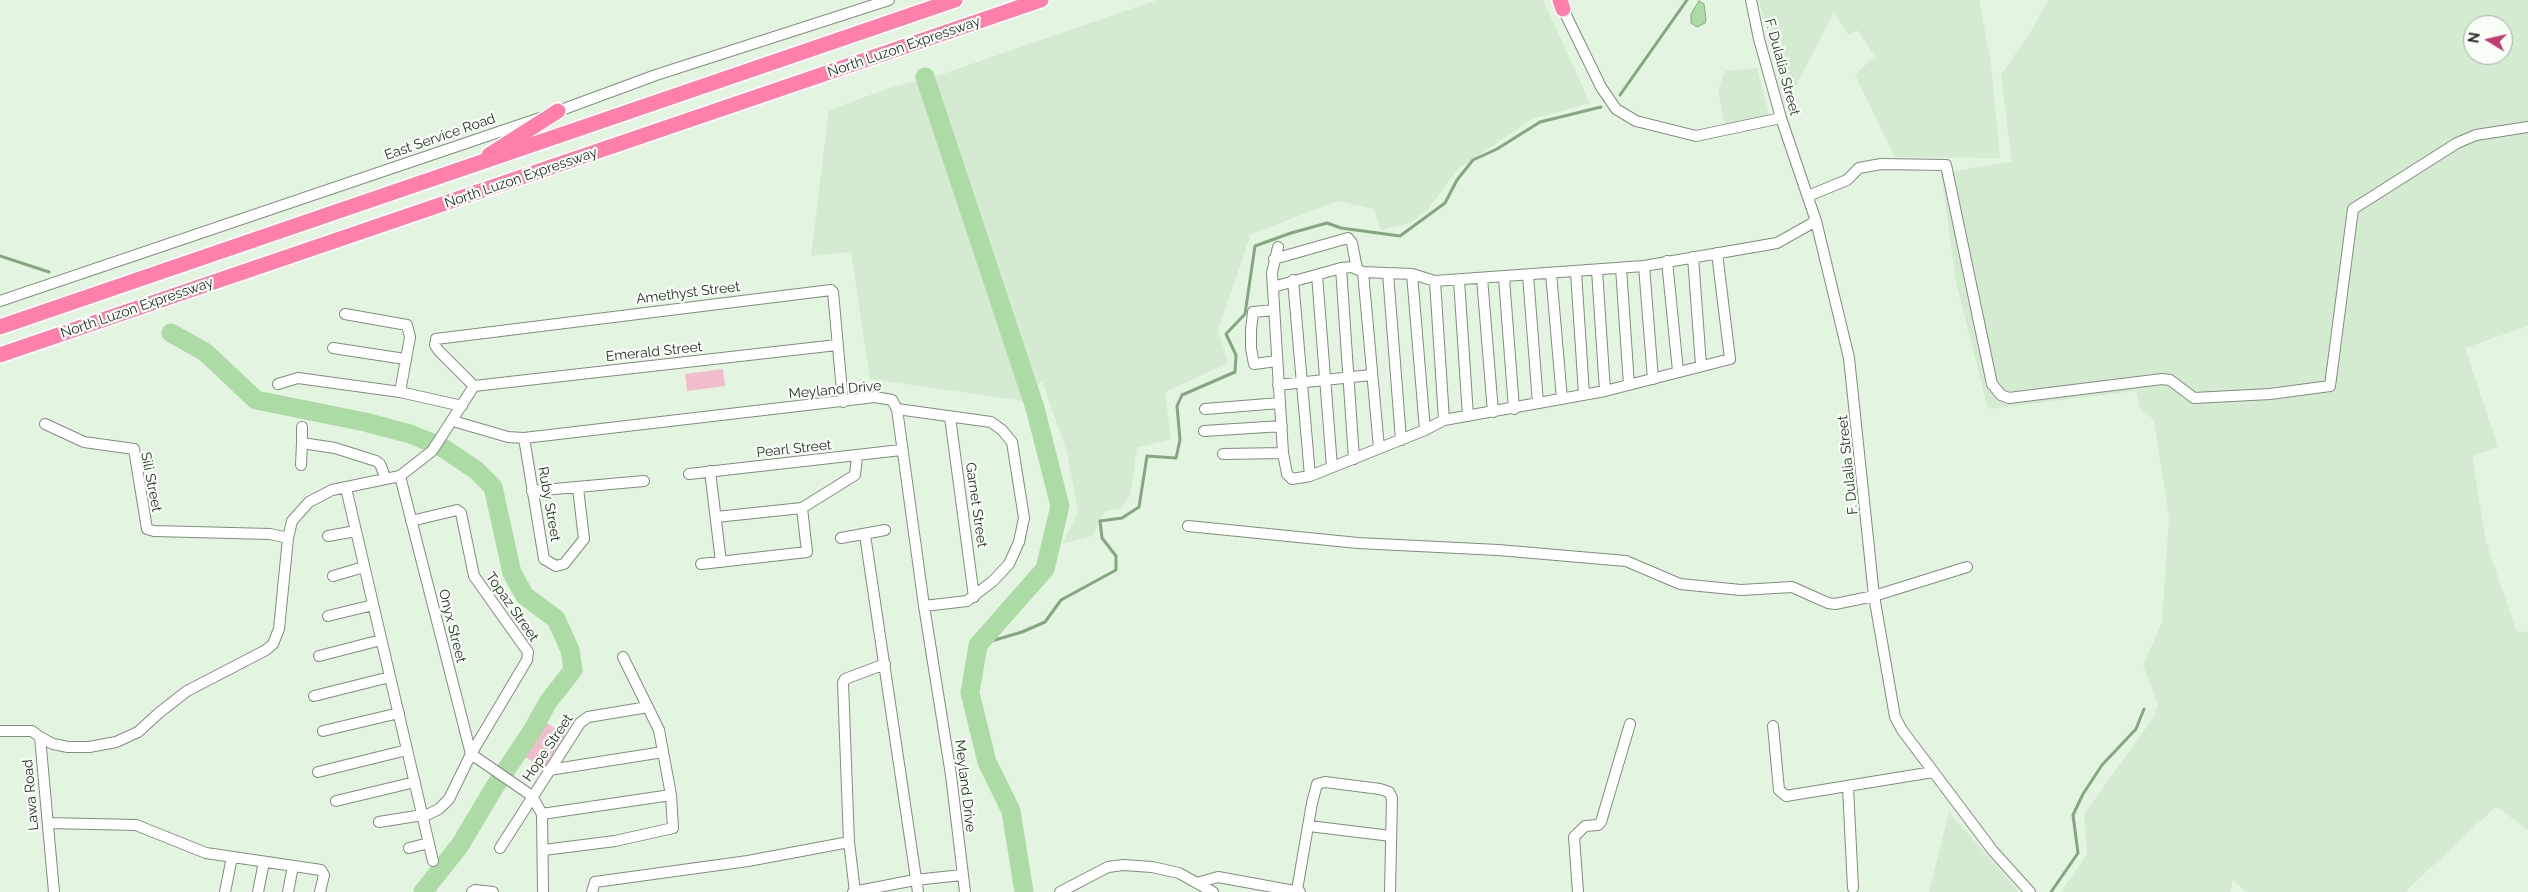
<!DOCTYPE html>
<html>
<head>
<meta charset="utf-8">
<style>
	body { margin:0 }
	#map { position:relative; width:2528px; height:892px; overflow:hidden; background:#e3f4e0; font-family:Raleway,sans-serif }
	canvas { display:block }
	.north { position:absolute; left:2463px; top:15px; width:50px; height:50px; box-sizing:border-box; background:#f7fef6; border:1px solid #a4aba3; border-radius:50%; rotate:279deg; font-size:14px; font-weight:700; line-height:20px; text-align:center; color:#282f27 }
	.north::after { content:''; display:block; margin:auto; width:18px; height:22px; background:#c43971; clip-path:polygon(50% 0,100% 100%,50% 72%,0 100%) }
</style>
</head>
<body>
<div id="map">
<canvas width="2528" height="892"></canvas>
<div class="north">N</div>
</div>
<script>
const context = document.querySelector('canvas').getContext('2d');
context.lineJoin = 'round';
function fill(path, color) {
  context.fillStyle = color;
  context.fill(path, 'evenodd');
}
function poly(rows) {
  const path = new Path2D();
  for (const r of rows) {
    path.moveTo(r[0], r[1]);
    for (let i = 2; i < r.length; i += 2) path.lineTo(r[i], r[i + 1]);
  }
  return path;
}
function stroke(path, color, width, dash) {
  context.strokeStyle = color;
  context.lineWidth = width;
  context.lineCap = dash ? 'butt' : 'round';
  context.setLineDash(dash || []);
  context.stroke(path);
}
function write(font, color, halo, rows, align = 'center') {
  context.font = font + ' Raleway,sans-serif';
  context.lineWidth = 4.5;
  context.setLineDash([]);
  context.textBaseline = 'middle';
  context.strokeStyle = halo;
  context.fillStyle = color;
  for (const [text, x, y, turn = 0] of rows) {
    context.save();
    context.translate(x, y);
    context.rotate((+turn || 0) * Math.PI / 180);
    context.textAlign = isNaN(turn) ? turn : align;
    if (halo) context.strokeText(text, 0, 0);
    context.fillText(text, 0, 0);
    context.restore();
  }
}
const built = poly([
	[1157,0,1543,0,1590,103,1532,119,1457,170,1428,209,1410,223,1381,230,1374,209,1338,201,1251,234,1218,330,1228,363,1165,392,1171,439,1137,448,1130,496,1120,508,1106,511,1092,536,1062,544,1078,512,1067,452,1042,381,1025,401,870,379,851,252,811,256,829,110,890,88,940,75],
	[1759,0,1979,0,1991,64,2000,158,1895,157,1855,75,1875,56,1857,30,1849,35,1834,12,1785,107],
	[2048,0,2528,0,2528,326,2465,348,2498,447,2472,456,2486,542,2517,633,2528,631,2528,830,2496,806,2405,892,2247,892,2233,880,2230,892,2061,892,2087,854,2084,814,2154,717,2158,704,2143,665,2162,622,2169,518,2154,420,2140,408,2136,391,1988,409,1956,282,1941,173,2012,162,2001,75,2030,33],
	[2473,25,2503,25,2503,55,2473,55],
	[1757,68,1769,115,1725,124,1718,91,1725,71],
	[1949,812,2019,892,1929,892]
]);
const green = poly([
	[723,369,725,386,687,391,685,374],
	[544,721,565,735,544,769,522,755]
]);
const water = poly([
	[1699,1,1704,4,1706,19,1705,23,1697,27,1691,23,1691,14,1699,1]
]);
const stream = poly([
	[1620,95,1687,0],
	[0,256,49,272],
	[978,645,1022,632,1045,622,1061,600,1116,570,1116,556,1102,538,1100,521,1122,518,1139,507,1147,456,1176,458,1180,440,1177,406,1182,395,1235,372,1236,355,1226,334,1245,314,1255,246,1291,233,1327,223,1341,228,1400,236,1445,203,1457,180,1473,160,1497,149,1540,122,1601,107],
	[2051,892,2078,853,2073,815,2083,794,2102,765,2136,729,2144,709]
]);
const river = poly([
	[925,77,1035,408,1060,506,1045,569,978,645,970,693,987,762,1011,811,1024,892],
	[171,333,205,352,256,400,365,422,410,434,440,446,476,470,493,487,512,573,525,596,556,619,570,650,573,670,548,702,532,731,494,788,460,845,423,892]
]);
const minor = poly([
	[1751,0,1759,39,1781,118,1816,221,1849,358,1874,596,1895,717,1902,730,1993,851,2030,892],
	[1563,9,1601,87,1616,109,1636,121,1696,136,1781,118],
	[553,113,656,75,889,0],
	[1808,196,1847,180,1859,168,1881,164,1946,165,1992,384,2001,395,2009,398,2162,379,2170,380,2194,398,2270,394,2330,386,2353,209,2457,143,2476,135,2528,127],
	[1278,247,1272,273,1283,453,1287,474,1292,479,1310,476,1425,430,1444,420,1605,391,1730,359,1717,253],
	[1693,257,1701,365],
	[1274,259,1348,238,1352,243,1357,269],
	[1667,261,1678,371],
	[1644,266,1653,379],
	[1341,268,1354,459],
	[1621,268,1629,385],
	[1597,270,1605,391],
	[1363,272,1379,448],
	[1576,272,1584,394],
	[1388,273,1401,440],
	[1551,273,1562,399],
	[1412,274,1425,430],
	[1317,275,1332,467],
	[1528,275,1538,403],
	[1482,278,1493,412],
	[1504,278,1514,409],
	[1293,280,1310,476],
	[1459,280,1468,416],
	[1435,281,1444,420],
	[1273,287,1341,268,1352,267,1363,272,1412,274,1435,281,1644,266,1777,243,1816,221],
	[0,301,540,118],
	[1274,310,1253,312,1251,330,1251,348,1254,364,1277,361],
	[345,314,407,325,410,337,400,392],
	[333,348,405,359],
	[278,384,298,378,400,392,462,406],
	[1278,385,1371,375],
	[474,386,438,350,435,345,436,339,831,290,833,292,843,402],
	[474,386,837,345],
	[897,409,991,422,1002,430,1012,442,1024,518,1019,542,1009,564,993,581,967,601,924,606],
	[1205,409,1280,403],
	[950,417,974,597],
	[453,421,508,437,524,438,875,397,892,400,897,409,924,606,951,775,965,892],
	[45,424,84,442,134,449,147,529,154,531,270,534,288,538],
	[302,427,302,443,335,448,376,461,380,464,386,479],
	[1204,431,1282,426],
	[524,438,544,559,556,566,564,564,584,539,578,488],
	[1223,454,1283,453],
	[301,465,302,443],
	[710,471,721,562],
	[689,474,901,450],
	[400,476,471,754,532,796,542,814,543,892],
	[346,488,433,861],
	[532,491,644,481],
	[716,517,802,508,855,475,857,456],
	[1188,526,1358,543,1498,550,1626,561,1680,584,1741,590,1792,587,1828,603,1835,604,1874,596,1967,567],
	[865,535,918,892],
	[328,536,356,531],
	[841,538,885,530],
	[701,564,807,552,802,508],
	[333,576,364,567],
	[328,616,373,605],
	[319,656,381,640],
	[314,696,390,677],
	[1773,726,1779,790,1786,796,1933,772],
	[0,731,32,731,40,737,54,892],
	[323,731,399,713],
	[40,737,53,744,68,747,89,747,116,742,138,732,160,712,187,691,266,650,273,644,279,629,288,538,292,521,309,502,332,490,400,476,432,451,474,386],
	[549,770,663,752],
	[318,772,407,750],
	[1848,787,1853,888],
	[336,801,415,782],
	[542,814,671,795],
	[379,822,429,814,439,809,449,799,471,754,527,660,528,652,474,576,461,513,457,510,411,521],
	[48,823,136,825,206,853,321,870,324,875,320,892],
	[1309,826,1391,836],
	[409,848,429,843],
	[500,848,580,723,588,717,648,707],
	[544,850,615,841,673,828,671,795,659,730,623,657],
	[1197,883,1218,877,1300,892],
	[1297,890,1312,803,1317,784,1325,782,1380,789,1389,792,1392,798,1390,892],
	[225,892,232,857],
	[258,892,264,862],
	[288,892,293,866],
	[472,892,475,890,493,892],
	[592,892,595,882,748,861,849,842],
	[853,892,915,880,962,875],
	[855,892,849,842,843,683,845,679,885,664],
	[1060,892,1108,867,1123,865,1152,867,1179,873,1213,892],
	[1578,892,1574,837,1585,826,1598,825,1601,822,1630,724]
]);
const highway = poly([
	[1560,0,1563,9],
	[489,155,558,111],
	[0,327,955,0],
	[0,355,1041,0]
]);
const streetNames = [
	["North Luzon Expressway",904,47,-19],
	["F. Dulalia Street",1782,67,75],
	["East Service Road",440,137,-19],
	["North Luzon Expressway",521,178,-19],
	["Amethyst Street",688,293,-7],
	["North Luzon Expressway",137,308,-19],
	["Emerald Street",654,352,-6],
	["Meyland Drive",835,390,-5],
	["Pearl Street",794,449,-6],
	["F. Dulalia Street",1848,465,-96],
	["Sili Street",151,482,79],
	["Ruby Street",549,504,80],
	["Garnet Street",976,505,82],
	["Topaz Street",512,607,55],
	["Onyx Street",452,626,76],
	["Hope Street",548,748,-56],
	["Meyland Drive",965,786,83],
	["Lawa Road",31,795,-95]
];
fill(built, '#d4ead1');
fill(green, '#f1bdcb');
fill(water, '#addba6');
stroke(water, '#85a780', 1);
stroke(stream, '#85a780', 3);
stroke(river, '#addba6', 19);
stroke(minor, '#7f8f7d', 12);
stroke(highway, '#fff', 18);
stroke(minor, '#fff', 10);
stroke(highway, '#fe7fa9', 15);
write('14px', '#282f27', '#f7fef6', streetNames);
</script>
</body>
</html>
